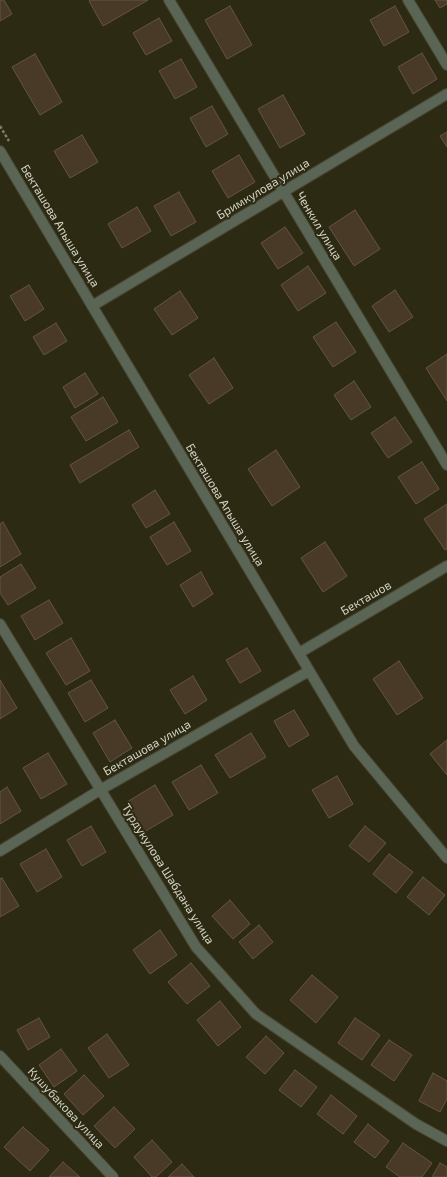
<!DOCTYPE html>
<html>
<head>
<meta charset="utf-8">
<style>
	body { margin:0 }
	canvas { display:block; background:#2c2a13 }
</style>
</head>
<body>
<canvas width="447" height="1177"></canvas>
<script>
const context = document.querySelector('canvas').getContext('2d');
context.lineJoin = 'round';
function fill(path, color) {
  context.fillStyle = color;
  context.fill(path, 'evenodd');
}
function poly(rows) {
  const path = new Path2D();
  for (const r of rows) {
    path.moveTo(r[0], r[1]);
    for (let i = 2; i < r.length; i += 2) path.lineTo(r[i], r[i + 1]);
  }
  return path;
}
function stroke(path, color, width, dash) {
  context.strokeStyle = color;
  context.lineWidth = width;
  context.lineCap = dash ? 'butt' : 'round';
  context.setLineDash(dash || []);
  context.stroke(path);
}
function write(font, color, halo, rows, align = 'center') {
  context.font = font + ' "Exo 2",sans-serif';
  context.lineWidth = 4;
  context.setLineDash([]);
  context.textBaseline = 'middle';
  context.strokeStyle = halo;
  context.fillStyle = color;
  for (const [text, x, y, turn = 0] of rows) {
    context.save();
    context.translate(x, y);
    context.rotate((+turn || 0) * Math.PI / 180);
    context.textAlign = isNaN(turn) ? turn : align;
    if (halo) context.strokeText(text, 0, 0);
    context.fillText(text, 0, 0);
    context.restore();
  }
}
const building = poly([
	[0,0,4,0,12,14,0,21,0,0],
	[90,0,148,0,103,26,89,1,90,0],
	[435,0,447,0,447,4,440,8,435,0],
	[230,6,252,45,227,59,205,20,230,6],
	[395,6,409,32,384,46,370,20,395,6],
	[159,18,172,41,146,55,133,33,159,18],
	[422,53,437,79,413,94,398,67,422,53],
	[35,54,62,102,40,115,12,67,35,54],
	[181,59,197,87,175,99,159,71,181,59],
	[283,95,305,134,280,148,258,109,283,95],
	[212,106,228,134,206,147,190,118,212,106],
	[447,132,447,147,440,136,447,132],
	[82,135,98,162,70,178,54,151,82,135],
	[239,155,255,182,228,198,212,171,239,155],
	[179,192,196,222,171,236,154,206,179,192],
	[137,207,151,231,122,248,108,224,137,207],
	[355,210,380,249,354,266,329,227,355,210],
	[285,227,303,253,278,269,261,243,285,227],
	[308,266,326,293,298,311,281,285,308,266],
	[29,285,44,309,25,321,10,296,29,285],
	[395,290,413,317,389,332,372,306,395,290],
	[180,291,198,318,172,335,154,309,180,291],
	[336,322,356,352,333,367,313,337,336,322],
	[56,323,67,341,44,355,33,337,56,323],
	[447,354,447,401,426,368,447,354],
	[214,358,233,388,209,404,189,375,214,358],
	[85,373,98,394,75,408,63,387,85,373],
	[354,381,371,407,351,420,334,395,354,381],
	[103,397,118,422,86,441,71,417,103,397],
	[395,417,412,442,388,458,371,433,395,417],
	[129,430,139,447,80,483,70,465,129,430],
	[276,450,300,487,272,506,248,469,276,450],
	[422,462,439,489,416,504,398,477,422,462],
	[155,490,170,514,146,528,132,505,155,490],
	[447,504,447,549,445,550,424,519,447,504],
	[3,522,21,554,0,567,0,524,3,522],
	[174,522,191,551,167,565,150,537,174,522],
	[325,542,347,576,323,592,301,558,325,542],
	[21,564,36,588,8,605,0,593,0,577,21,564],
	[201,572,213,594,193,607,180,585,201,572],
	[49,600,63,623,35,640,21,616,49,600],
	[71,638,90,671,66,685,46,653,71,638],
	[247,648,261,671,240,683,226,660,247,648],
	[399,661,423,698,397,715,373,679,399,661],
	[193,676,207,700,185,714,170,690,193,676],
	[0,680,17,708,0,719,0,680],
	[91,680,108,708,85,722,68,693,91,680],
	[294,710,309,735,289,747,274,721,294,710],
	[115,720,132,748,110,762,93,733,115,720],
	[251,733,266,757,230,778,215,755,251,733],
	[447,740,447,775,430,754,447,740],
	[48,753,67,784,41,799,23,768,48,753],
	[201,765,218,793,189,810,172,782,201,765],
	[337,776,353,804,329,818,312,790,337,776],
	[155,785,173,815,144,832,127,802,155,785],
	[7,787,21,811,0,824,0,792,7,787],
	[91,826,106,852,82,866,67,840,91,826],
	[365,826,386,843,369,862,349,846,365,826],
	[46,849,62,877,37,892,20,864,46,849],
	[389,854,413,872,396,893,373,874,389,854],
	[423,877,445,895,429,915,407,897,423,877],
	[2,878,19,906,0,917,0,879,2,878],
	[230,900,250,924,233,939,212,916,230,900],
	[259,925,273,942,253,959,239,942,259,925],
	[160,930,177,955,150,974,133,950,160,930],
	[191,963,210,986,187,1004,168,982,191,963],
	[312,975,338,997,316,1023,290,1000,312,975],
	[220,1001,241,1027,218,1046,197,1020,220,1001],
	[39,1018,50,1037,28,1050,17,1030,39,1018],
	[355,1018,380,1035,362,1060,338,1043,355,1018],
	[107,1034,129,1065,109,1078,88,1048,107,1034],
	[266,1036,284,1053,265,1074,246,1057,266,1036],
	[389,1040,412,1055,394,1081,371,1065,389,1040],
	[61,1049,77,1071,54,1087,39,1065,61,1049],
	[295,1070,317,1087,301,1107,279,1090,295,1070],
	[433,1073,447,1081,447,1099,440,1112,419,1101,433,1073],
	[84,1075,104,1096,83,1115,64,1094,84,1075],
	[331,1095,357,1116,343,1134,317,1114,331,1095],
	[114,1107,135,1129,115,1148,94,1126,114,1107],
	[368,1124,389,1141,375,1158,354,1142,368,1124],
	[23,1127,49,1150,30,1171,4,1147,23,1127],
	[152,1140,172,1162,156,1177,152,1177,134,1157,152,1140],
	[403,1143,432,1163,422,1177,400,1177,386,1167,403,1143],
	[63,1162,80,1177,49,1177,63,1162],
	[440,1163,447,1167,447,1177,432,1177,440,1163],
	[182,1164,194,1177,168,1177,182,1164]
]);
const path = poly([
	[0,126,9,141]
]);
const minor = poly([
	[169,0,447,465],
	[408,0,447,65],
	[0,151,354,746,447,858],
	[92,306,447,94],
	[0,624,196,947,256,1014,416,1124,447,1141],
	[299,653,447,566],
	[0,851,100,790,309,671],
	[0,1056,113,1177]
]);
const streetNames = [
	["Бримкулова улица",263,189,-31],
	["Бекташова Апыша улица",60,226,59],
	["Ченкил улица",319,226,59],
	["Бекташова Апыша улица",225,505,59],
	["Бекташов",366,598,-30],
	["Бекташова улица",147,748,-30],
	["Турдукулова Шабдана улица",168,874,58],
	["Кушубакова улица",66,1108,47]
];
fill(building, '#493a27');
stroke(building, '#655441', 1);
stroke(minor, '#474530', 12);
stroke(path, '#7f7d6b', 2.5, [3, 2]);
stroke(minor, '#5a6556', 10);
write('12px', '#d4d3c6', '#2c2a13', streetNames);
</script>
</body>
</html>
